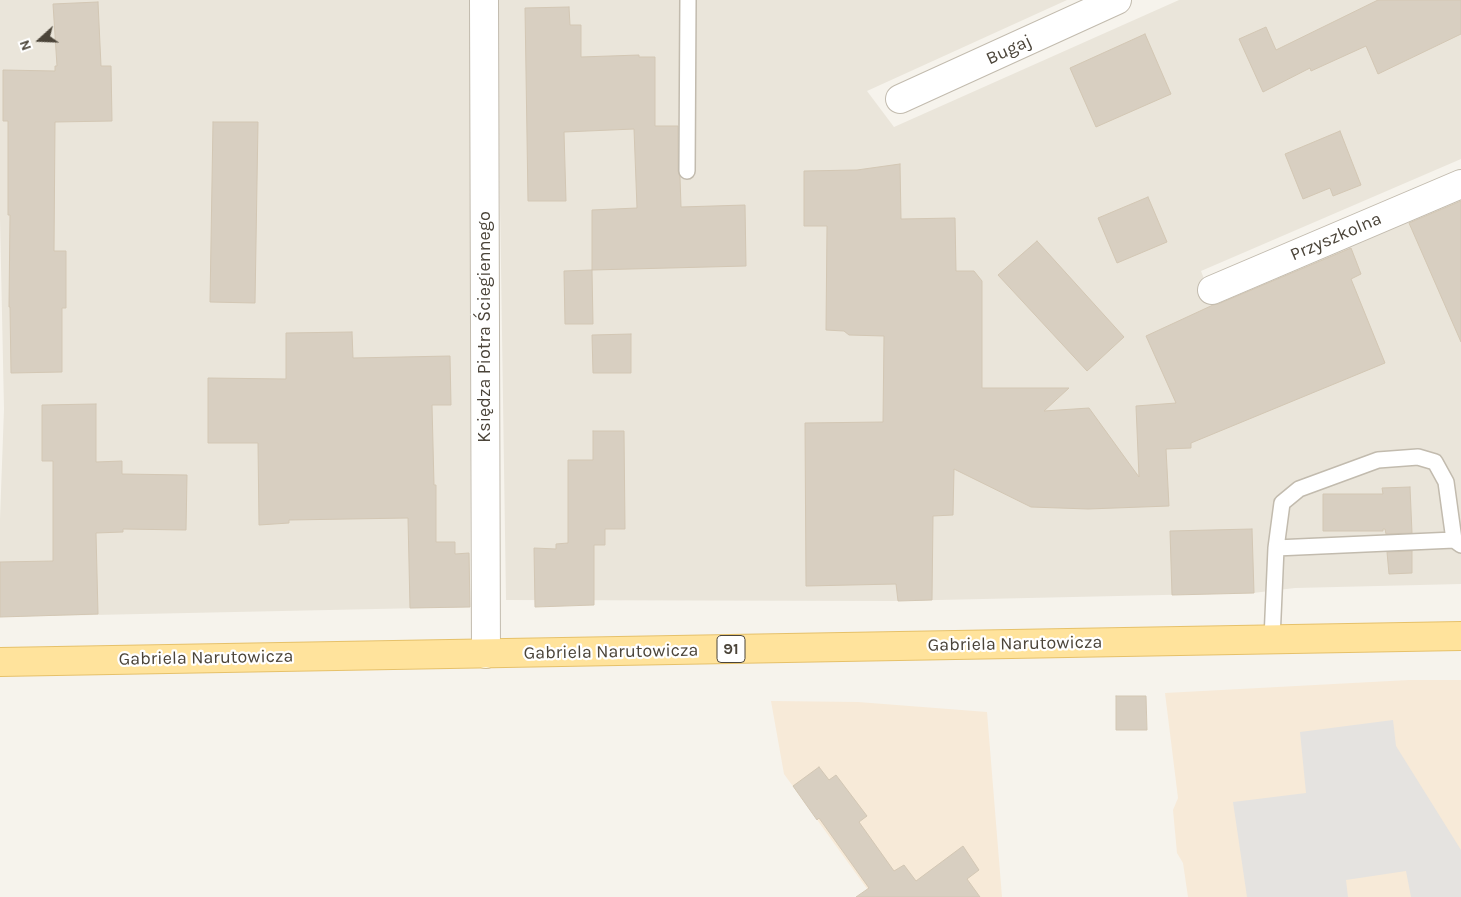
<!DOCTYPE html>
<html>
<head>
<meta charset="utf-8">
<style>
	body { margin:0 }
	#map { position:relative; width:1461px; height:897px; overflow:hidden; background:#f6f3ec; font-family:Karla,sans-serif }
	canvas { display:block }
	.north { position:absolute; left:15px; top:15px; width:50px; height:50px; -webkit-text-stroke:4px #fff; paint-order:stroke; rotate:250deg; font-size:14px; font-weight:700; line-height:20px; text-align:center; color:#4b4439 }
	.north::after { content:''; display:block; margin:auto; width:18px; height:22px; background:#4b4439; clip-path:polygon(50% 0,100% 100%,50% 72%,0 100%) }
</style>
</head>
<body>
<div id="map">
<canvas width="1461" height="897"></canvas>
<div class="north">N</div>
</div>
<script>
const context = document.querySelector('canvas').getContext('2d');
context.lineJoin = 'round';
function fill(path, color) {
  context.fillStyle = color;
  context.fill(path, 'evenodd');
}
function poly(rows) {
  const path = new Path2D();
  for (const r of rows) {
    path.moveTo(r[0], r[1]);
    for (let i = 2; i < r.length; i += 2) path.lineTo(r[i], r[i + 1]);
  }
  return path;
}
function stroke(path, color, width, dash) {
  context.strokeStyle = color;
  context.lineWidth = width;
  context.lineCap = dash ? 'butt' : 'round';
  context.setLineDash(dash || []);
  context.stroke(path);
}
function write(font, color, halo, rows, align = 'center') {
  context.font = font + ' Karla,sans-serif';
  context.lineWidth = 4.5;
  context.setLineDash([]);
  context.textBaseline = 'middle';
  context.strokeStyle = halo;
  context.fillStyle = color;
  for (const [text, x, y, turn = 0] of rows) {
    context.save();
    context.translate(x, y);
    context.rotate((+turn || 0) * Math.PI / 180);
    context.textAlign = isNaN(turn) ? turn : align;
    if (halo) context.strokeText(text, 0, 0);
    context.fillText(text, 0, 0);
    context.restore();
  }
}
const residential = poly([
	[0,0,470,0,470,607,0,617,0,519,4,409,0,218],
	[497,0,1067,0,867,91,894,127,1179,0,1461,0,1461,159,1201,271,1213,302,1461,196,1461,584,1295,588,1253,593,893,601,506,600]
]);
const commercial = poly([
	[1409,680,1461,680,1461,897,1188,897,1183,863,1177,853,1173,810,1178,798,1165,693],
	[771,701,858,702,987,712,1002,897,873,897,784,774]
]);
const parking = poly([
	[1393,720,1396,746,1461,850,1461,897,1411,897,1406,871,1346,880,1348,897,1247,897,1233,802,1306,793,1300,732]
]);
const building = poly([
	[1378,0,1461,0,1461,34,1378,74,1366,46,1311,71,1310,68,1263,92,1239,39,1266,27,1276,50,1378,0],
	[98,2,101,66,111,66,112,121,55,122,54,251,66,251,66,308,62,308,62,372,11,373,10,307,9,307,10,215,8,215,8,121,3,121,3,70,55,71,55,66,57,66,53,4,98,2],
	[569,7,570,25,581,25,581,57,639,55,639,57,655,57,655,126,678,126,678,171,680,177,681,207,745,205,746,266,592,270,592,210,637,208,634,129,564,132,566,201,528,201,525,8,569,7],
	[1145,34,1171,94,1096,127,1070,68,1145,34],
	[213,122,258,122,255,303,210,302,213,122],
	[1340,131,1361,185,1333,196,1330,188,1303,199,1285,154,1340,131],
	[900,164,901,219,955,218,956,271,974,271,982,281,982,388,1069,388,1044,411,1089,408,1139,477,1136,406,1176,403,1146,336,1213,305,1218,304,1351,248,1361,274,1351,279,1385,363,1191,443,1191,448,1166,449,1169,506,1088,509,1031,507,954,469,953,515,933,516,932,600,898,601,896,584,806,586,805,423,883,422,884,336,849,335,844,331,826,330,827,226,804,226,804,171,857,170,900,164],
	[1148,197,1167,242,1117,263,1098,218,1148,197],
	[1461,201,1461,342,1409,223,1461,201],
	[1037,241,1124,337,1087,371,998,275,1037,241],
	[592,270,593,324,565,324,564,271,592,270],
	[352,332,353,358,450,356,451,405,432,405,434,485,436,485,436,542,455,542,455,554,469,553,470,607,410,608,408,518,289,520,289,523,259,525,258,443,208,443,208,378,286,379,286,333,352,332],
	[631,334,631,373,593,373,592,335,631,334],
	[96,404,96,462,122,461,122,474,187,475,186,530,123,529,123,532,96,533,98,614,0,617,0,562,53,561,53,461,42,461,42,405,96,404],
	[593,431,624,431,625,529,605,529,605,545,594,545,594,605,535,607,534,548,556,549,556,544,568,543,568,460,593,460,593,431],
	[1410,487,1412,533,1386,534,1385,529,1383,529,1383,531,1323,531,1323,494,1383,494,1382,488,1410,487],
	[1252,529,1254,593,1172,595,1170,531,1252,529],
	[1412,551,1412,573,1389,574,1387,552,1412,551],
	[1116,696,1146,696,1147,730,1116,730,1116,696],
	[819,767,829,780,836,775,867,816,859,822,894,871,904,865,916,881,963,846,979,870,967,879,980,897,856,897,869,888,819,818,817,820,793,786,819,767]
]);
const service = poly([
	[687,171,688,0],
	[1276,548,1454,540,1461,545],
	[1272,639,1276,548,1282,503,1299,489,1378,460,1418,457,1435,462,1446,482,1454,540]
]);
const minor = poly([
	[484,0,486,654],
	[900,99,1117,0],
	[1212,290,1461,184]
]);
const primary = poly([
	[0,662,1461,636]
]);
const shields = [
	[731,649,28]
];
const shieldNames = [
	["91",731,649]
];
const streetNames = [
	["Bugaj",1009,50,-25],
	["Przyszkolna",1336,237,-23],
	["Księdza Piotra Ściegiennego",485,327,-90],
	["Gabriela Narutowicza",1015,644,-1],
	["Gabriela Narutowicza",611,652,-1],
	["Gabriela Narutowicza",206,658,-1]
];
fill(residential, '#eae5da');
fill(commercial, '#f7ead8');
fill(parking, '#e5e3e0');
fill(building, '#d8cfc1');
stroke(building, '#d3c7b4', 1);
stroke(service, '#c2bbae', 18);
stroke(minor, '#c2bbae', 30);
stroke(primary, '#e6c16a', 30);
stroke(service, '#fff', 15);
stroke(minor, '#fff', 28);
stroke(primary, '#ffe39c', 28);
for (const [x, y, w] of shields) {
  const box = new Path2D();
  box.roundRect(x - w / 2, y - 13.5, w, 27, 4);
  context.fillStyle = '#fff';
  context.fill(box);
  stroke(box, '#4b4439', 1);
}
write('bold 16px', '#4b4439', null, shieldNames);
write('18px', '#4b4439', '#fff', streetNames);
</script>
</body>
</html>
